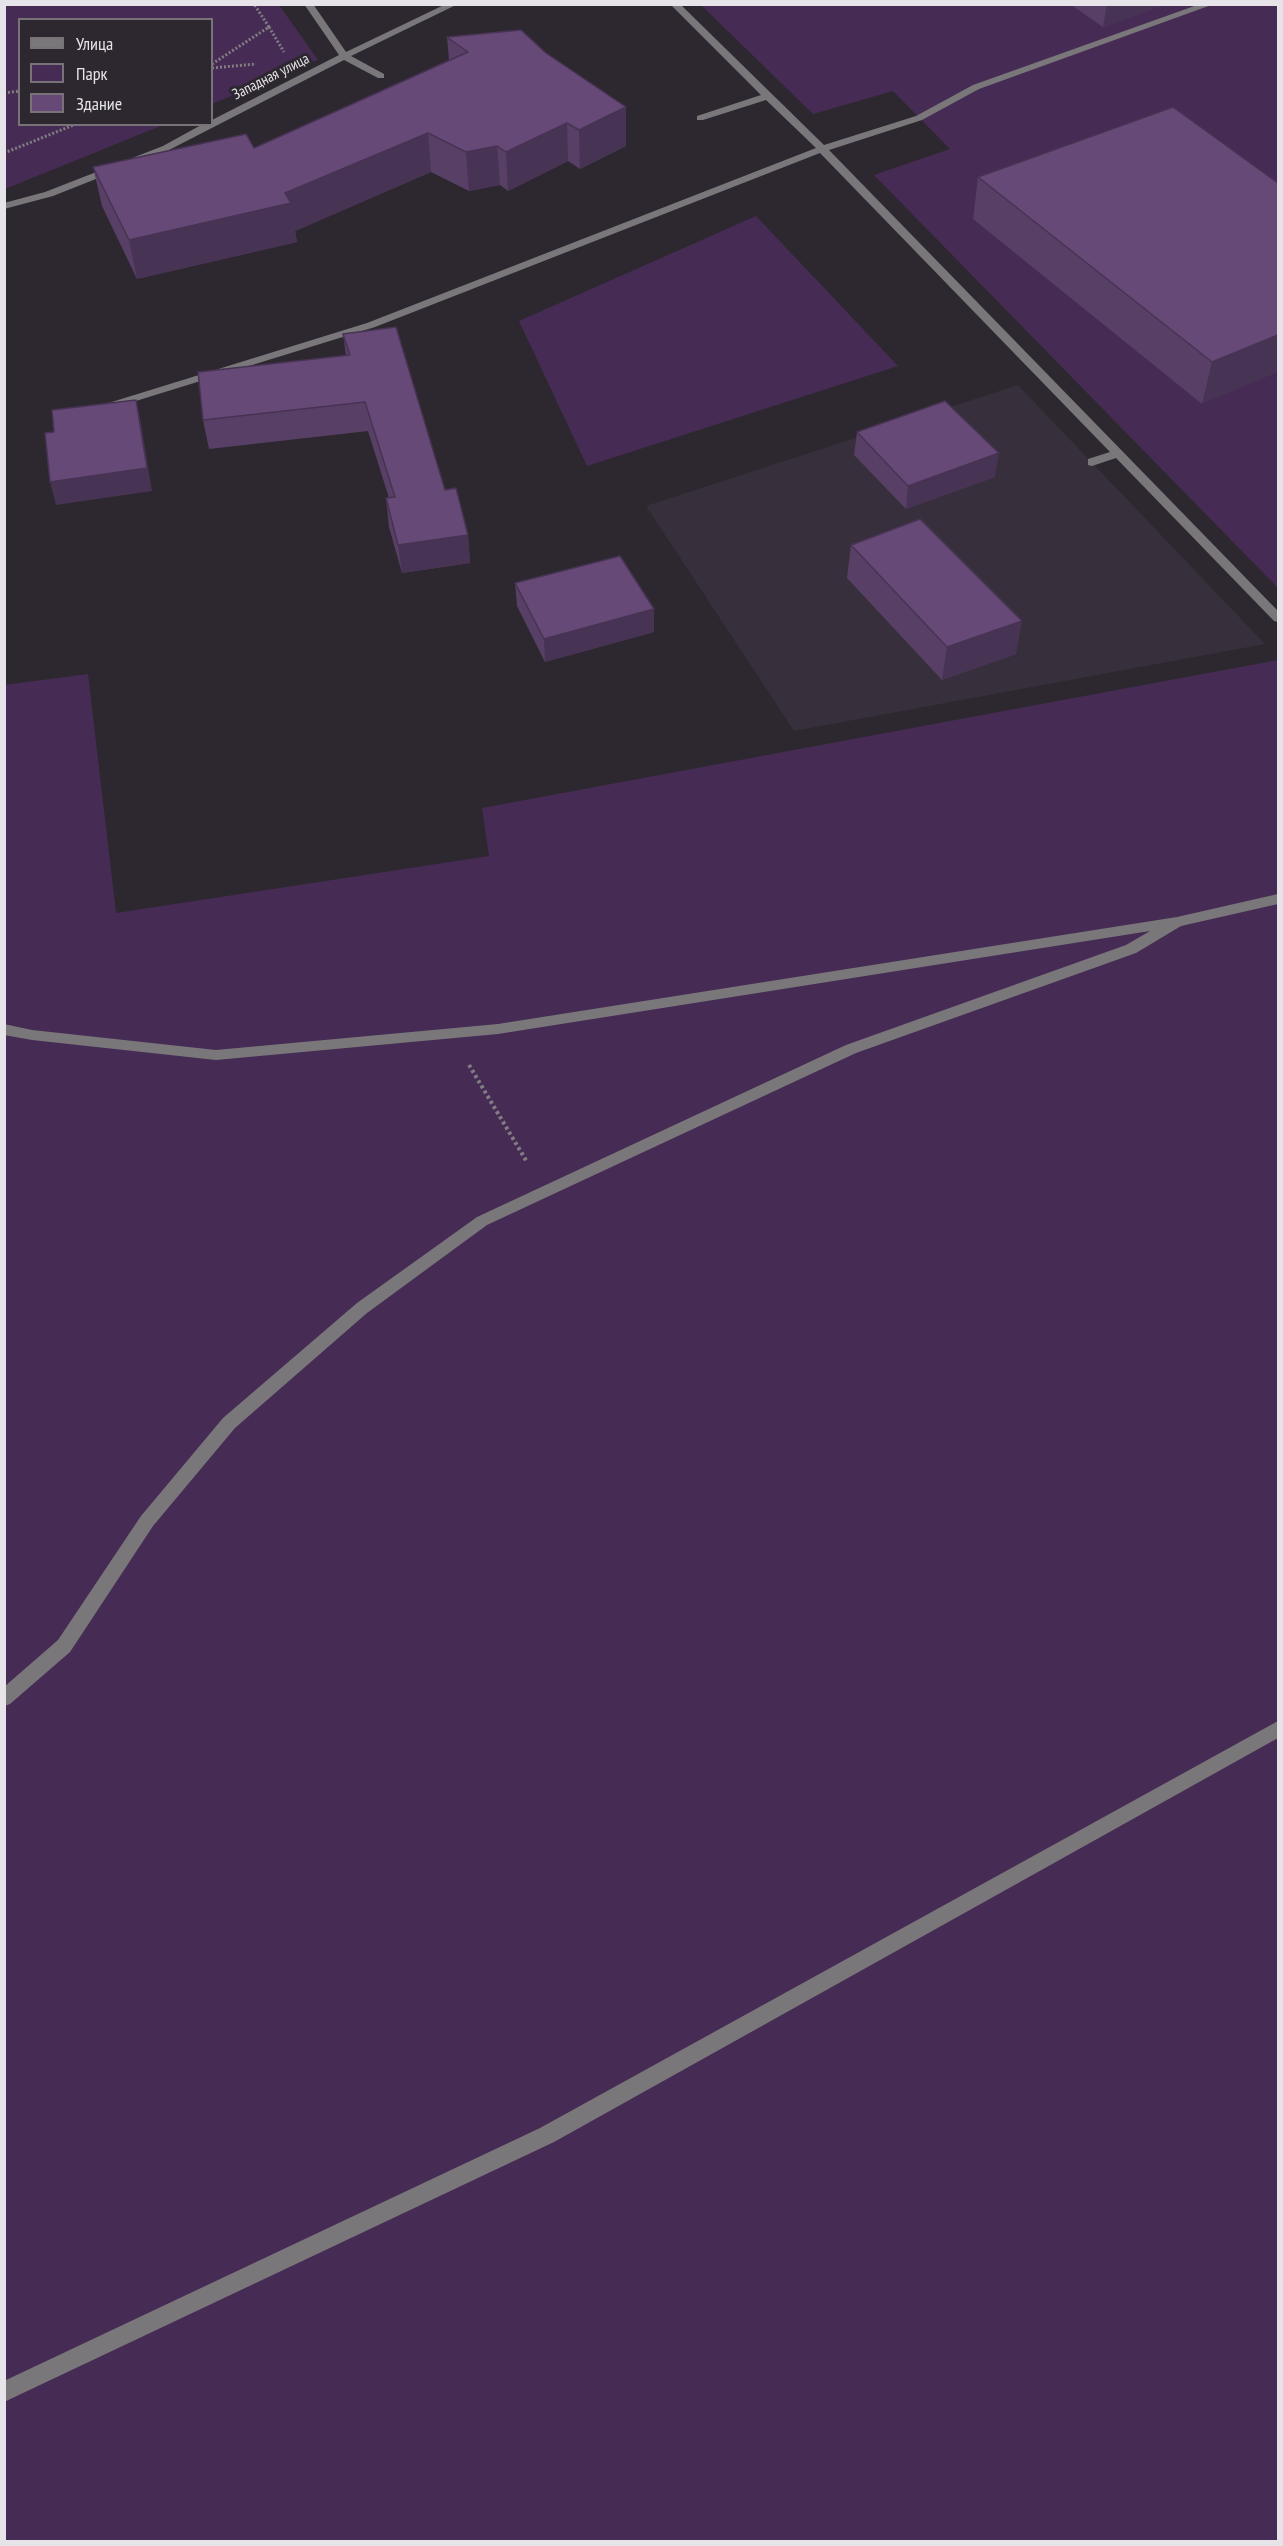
<!DOCTYPE html>
<html>
<head>
<meta charset="utf-8">
<style>
	body { margin:0 }
	#map { position:relative; width:1283px; height:2546px; overflow:hidden; background:#2d282f; font-family:"PT Sans Narrow",sans-serif }
	canvas { display:block }
	.frame { position:absolute; inset:0; border:6px solid #e7e4e9; pointer-events:none }
	.legend { position:absolute; left:18px; top:18px; width:195px; height:108px; box-sizing:border-box; background:#2d282f; border:2px solid #777379; margin:0; padding:8px 10px; list-style:none; font-size:18px; color:#e7e4e9 }
	.legend li { display:flex; align-items:center; gap:12px; height:30px }
	.legend b { width:30px; border:2px solid #777379 }
</style>
</head>
<body>
<div id="map">
<canvas width="1283" height="2546"></canvas>
<div class="frame"></div>
<ul class="legend">
<li><b style="height:8px;background:#7a777b"></b>Улица</li>
<li><b style="height:16px;background:#462c54"></b>Парк</li>
<li><b style="height:16px;background:#664976"></b>Здание</li>
</ul>
</div>
<script>
const context = document.querySelector('canvas').getContext('2d');
context.lineJoin = 'round';
function fill(path, color) {
  context.fillStyle = color;
  context.fill(path, 'evenodd');
}
function poly(rows) {
  const path = new Path2D();
  for (const r of rows) {
    path.moveTo(r[0], r[1]);
    for (let i = 2; i < r.length; i += 2) path.lineTo(r[i], r[i + 1]);
  }
  return path;
}
function stroke(path, color, width, dash) {
  context.strokeStyle = color;
  context.lineWidth = width;
  context.lineCap = dash ? 'butt' : 'round';
  context.setLineDash(dash || []);
  context.stroke(path);
}
function write(font, color, halo, rows, align = 'center') {
  context.font = font + ' "PT Sans Narrow",sans-serif';
  context.lineWidth = 6;
  context.setLineDash([]);
  context.textBaseline = 'middle';
  context.strokeStyle = halo;
  context.fillStyle = color;
  for (const [text, x, y, turn = 0] of rows) {
    context.save();
    context.translate(x, y);
    context.rotate((+turn || 0) * Math.PI / 180);
    context.textAlign = isNaN(turn) ? turn : align;
    if (halo) context.strokeText(text, 0, 0);
    context.fillText(text, 0, 0);
    context.restore();
  }
}
const built = poly([
	[1018,385,1265,644,794,731,646,506]
]);
const green = poly([
	[4,5,279,5,318,60,212,104,212,20,20,20,20,124,163,125,5,189],
	[701,5,1278,5,1278,588,874,175,950,149,893,91,813,114],
	[756,216,898,366,587,466,519,321],
	[1278,660,1278,2541,5,2541,4,685,88,674,116,913,489,856,482,808]
]);
const pathFar1 = poly([
	[269,27,284,52],
	[212,64,269,27,254,4],
	[212,68,256,64],
	[4,93,20,91],
	[4,153,76,124]
]);
const path = poly([
	[469,1065,527,1162]
]);
const minor = poly([
	[304,4,313,4,346,52,446,4,458,4,351,56,384,74,384,78,378,78,344,60,169,150,53,196,4,209,4,203,45,192,163,146,203,124,212,124,212,120,339,55,304,4],
	[670,4,680,4,824,145,916,116,973,85,1200,4,1214,4,979,89,922,120,829,150,1278,611,1278,622,1274,621,1116,458,1092,466,1088,465,1088,459,1110,452,820,153,375,327,110,409,102,409,102,405,367,323,816,148,766,100,703,120,697,120,697,116,761,95,670,4],
	[1278,894,1278,904,1181,926,1136,953,856,1053,487,1225,367,1313,235,1428,153,1526,70,1652,10,1704,4,1706,4,1687,58,1640,141,1516,223,1418,357,1303,477,1217,846,1045,1126,945,1150,931,498,1034,216,1060,32,1040,4,1035,4,1024,32,1030,216,1050,498,1024,1177,917,1278,894],
	[1278,1721,1278,1738,554,2142,4,2402,4,2381,540,2128,1278,1721]
]);
const wall = poly([
	[1070,4,1166,4,1103,27],
	[447,37,626,146,580,169,568,161,508,191,500,185,469,191,431,172,295,231,297,242,137,279,102,206,93,167,254,148,449,60],
	[978,177,1278,183,1202,404,973,219],
	[343,334,445,490,468,535,470,563,402,573,389,527,386,498,389,498,368,431,209,449,203,420,346,356],
	[857,432,995,477,906,509,854,455],
	[851,545,1016,654,942,680,847,578],
	[515,583,654,609,654,632,545,662,517,606]
]);
const shadedWall = poly([
	[1107,4,1166,4,1103,27],
	[626,107,626,146,580,169,579,130],
	[567,123,568,161,508,191,506,152],
	[428,133,431,172,295,231,297,242,137,279,129,240,285,193],
	[497,146,500,185,469,191,466,152],
	[1278,335,1278,372,1202,404,1212,362],
	[136,400,141,424,152,491,56,505,50,482],
	[999,453,995,477,906,509,908,486],
	[468,535,470,563,402,573,398,545],
	[654,609,654,632,545,662,544,639],
	[1022,621,1016,654,942,680,947,647]
]);
const building = poly([
	[521,30,546,53,626,107,579,130,567,123,506,152,497,146,466,152,428,133,285,193,291,203,129,240,93,167,246,134,254,148,468,52,447,37,521,30],
	[1173,107,1278,183,1278,335,1212,362,978,177,1173,107],
	[396,327,445,490,456,488,468,535,398,545,386,498,395,497,365,402,203,420,198,372,350,355,343,334,396,327],
	[136,400,147,468,50,482,45,433,54,432,52,410,136,400],
	[945,401,999,453,908,486,857,432,945,401],
	[920,519,1022,621,947,647,851,545,920,519],
	[620,556,654,609,544,639,515,583,620,556]
]);
const farStreetnames = [
	["Западная улица",271,77,-27]
];
fill(built, '#372f3b');
fill(green, '#462c54');
stroke(pathFar1, '#817d83', 3, [2, 2]);
stroke(path, '#817d83', 4, [3, 3]);
fill(minor, '#7a777b');
fill(wall, '#583f65');
fill(shadedWall, '#473353');
fill(building, '#664976');
stroke(building, '#473353', 1.5);
write('15px', '#e7e4e9', '#2d282f', farStreetnames);
</script>
</body>
</html>
